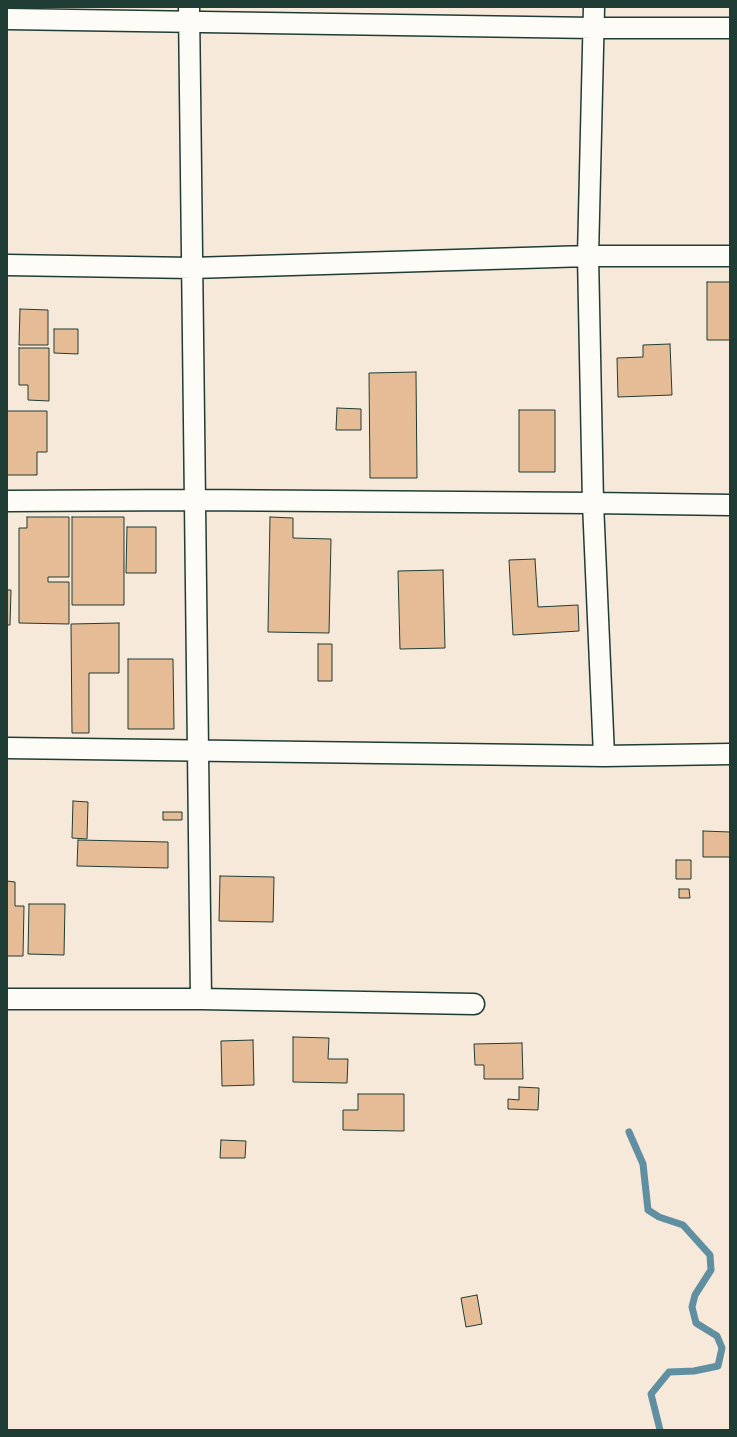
<!DOCTYPE html>
<html>
<head>
<meta charset="utf-8">
<style>
	body { margin:0 }
	#map { position:relative; width:737px; height:1437px; overflow:hidden; background:#f6e9da; font-family:Caveat,sans-serif }
	canvas { display:block }
	.frame { position:absolute; inset:0; border:8px solid #1f3d34; pointer-events:none }
</style>
</head>
<body>
<div id="map">
<canvas width="737" height="1437"></canvas>
<div class="frame"></div>
</div>
<script>
const context = document.querySelector('canvas').getContext('2d');
context.lineJoin = 'round';
function poly(rows) {
  const path = new Path2D();
  for (const r of rows) {
    path.moveTo(r[0], r[1]);
    for (let i = 2; i < r.length; i += 2) path.lineTo(r[i], r[i + 1]);
  }
  return path;
}
function stroke(path, color, width, dash) {
  context.strokeStyle = color;
  context.lineWidth = width;
  context.lineCap = dash ? 'butt' : 'round';
  context.setLineDash(dash || []);
  context.stroke(path);
}
function fill(path, color) {
  context.fillStyle = color;
  context.fill(path, 'evenodd');
}
const stream = poly([
	[629,1132,643,1164,648,1210,659,1217,683,1225,710,1255,711,1270,695,1295,692,1307,696,1323,717,1336,722,1348,718,1366,694,1371,669,1372,651,1394,660,1430]
]);
const building = poly([
	[707,282,730,282,730,340,707,340,707,282],
	[20,309,48,310,48,345,19,345,20,309],
	[54,329,78,329,78,354,54,353,54,329],
	[670,344,672,395,618,397,617,358,643,357,643,345,670,344],
	[19,348,49,348,49,401,28,400,28,385,19,385,19,348],
	[416,372,417,478,370,478,369,373,416,372],
	[337,408,361,409,361,430,336,430,337,408],
	[519,410,555,410,555,472,519,472,519,410],
	[7,411,47,411,47,452,37,452,37,475,7,475,7,411],
	[27,517,69,517,69,577,48,577,48,582,69,582,69,624,19,623,19,528,27,528,27,517],
	[72,517,124,517,124,605,72,605,72,517],
	[270,517,293,518,293,538,331,539,329,633,268,632,270,517],
	[127,527,156,527,156,573,126,573,127,527],
	[535,559,538,607,578,605,579,631,513,635,509,560,535,559],
	[443,570,445,648,400,649,398,571,443,570],
	[7,590,11,590,10,625,7,625,7,590],
	[119,623,119,673,89,673,89,733,72,733,71,624,119,623],
	[318,644,332,644,332,681,318,681,318,644],
	[128,659,173,659,174,729,128,729,128,659],
	[73,801,88,802,87,839,72,838,73,801],
	[163,812,182,812,182,820,163,820,163,812],
	[703,831,730,832,730,857,703,857,703,831],
	[78,840,168,842,168,868,77,866,78,840],
	[676,860,691,860,691,879,676,879,676,860],
	[220,876,274,877,273,922,219,921,220,876],
	[7,881,15,882,15,906,24,906,23,956,7,956,7,881],
	[679,889,689,889,690,898,679,898,679,889],
	[29,904,65,904,64,955,28,954,29,904],
	[293,1037,329,1038,328,1059,348,1059,347,1083,293,1082,293,1037],
	[253,1040,254,1085,222,1086,221,1041,253,1040],
	[522,1043,523,1079,484,1079,484,1065,475,1065,474,1044,522,1043],
	[519,1087,539,1088,538,1110,508,1109,508,1099,519,1100,519,1087],
	[358,1094,404,1094,404,1131,343,1130,343,1110,358,1110,358,1094],
	[221,1140,246,1141,245,1158,220,1158,221,1140],
	[477,1295,482,1324,466,1327,461,1298,477,1295]
]);
const minor = poly([
	[189,7,201,999],
	[594,7,588,256,593,503,604,756],
	[7,19,593,28,730,28],
	[7,265,192,268,588,256,730,256],
	[7,501,194,500,593,503,730,505],
	[7,748,604,756,730,754],
	[7,999,201,999,474,1004]
]);
stroke(stream, '#618fa2', 7);
fill(building, '#e5bc95');
stroke(building, '#1f3d34', 1);
stroke(minor, '#1f3d34', 23);
stroke(minor, '#fdfcf7', 20);
</script>
</body>
</html>
